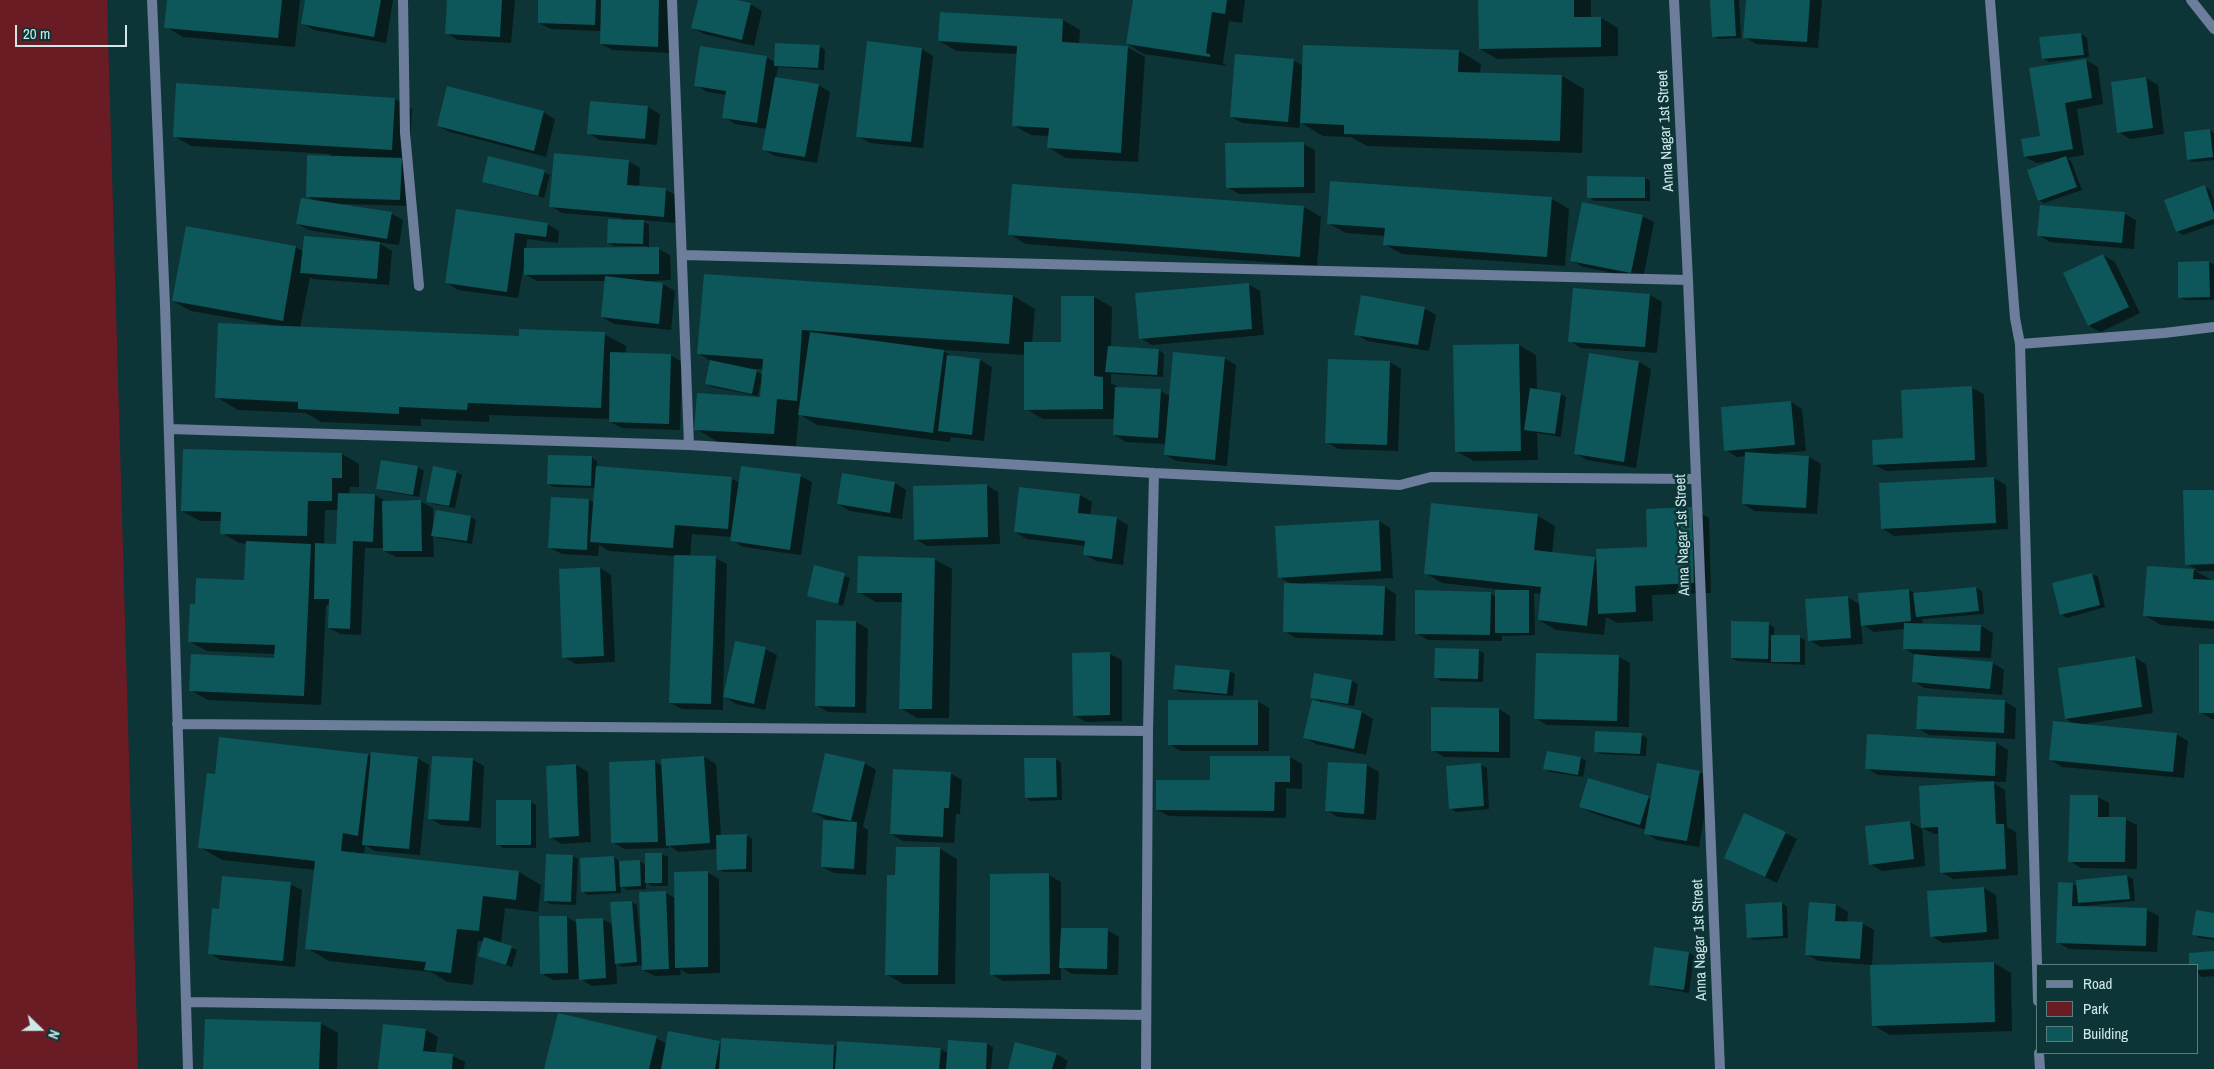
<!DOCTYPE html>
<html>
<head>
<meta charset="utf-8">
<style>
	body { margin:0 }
	#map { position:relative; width:2214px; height:1069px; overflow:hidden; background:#0d3537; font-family:"Archivo Narrow",sans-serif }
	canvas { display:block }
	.legend { position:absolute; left:2036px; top:964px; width:162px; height:90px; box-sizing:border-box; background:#0d3537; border:1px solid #5a7d7e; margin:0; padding:6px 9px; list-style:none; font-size:15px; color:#cee8e9 }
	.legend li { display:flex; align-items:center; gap:10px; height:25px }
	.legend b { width:25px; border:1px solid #5a7d7e }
	.north { position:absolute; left:15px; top:1004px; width:50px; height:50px; -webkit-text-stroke:4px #0d3537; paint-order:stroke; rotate:112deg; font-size:14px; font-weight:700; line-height:20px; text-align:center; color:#cee8e9 }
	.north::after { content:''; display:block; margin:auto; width:18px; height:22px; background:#cee8e9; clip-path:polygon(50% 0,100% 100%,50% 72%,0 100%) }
	.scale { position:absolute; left:15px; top:25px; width:112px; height:22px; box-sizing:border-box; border:2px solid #cee8e9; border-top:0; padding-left:6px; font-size:15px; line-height:18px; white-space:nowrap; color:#cee8e9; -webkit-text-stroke:4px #0d3537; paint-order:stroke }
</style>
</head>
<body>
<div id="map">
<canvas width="2214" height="1069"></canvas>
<ul class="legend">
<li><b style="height:6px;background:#6c7e9b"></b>Road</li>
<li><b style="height:14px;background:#691c23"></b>Park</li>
<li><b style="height:14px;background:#0d5659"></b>Building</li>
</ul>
<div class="north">N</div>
<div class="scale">20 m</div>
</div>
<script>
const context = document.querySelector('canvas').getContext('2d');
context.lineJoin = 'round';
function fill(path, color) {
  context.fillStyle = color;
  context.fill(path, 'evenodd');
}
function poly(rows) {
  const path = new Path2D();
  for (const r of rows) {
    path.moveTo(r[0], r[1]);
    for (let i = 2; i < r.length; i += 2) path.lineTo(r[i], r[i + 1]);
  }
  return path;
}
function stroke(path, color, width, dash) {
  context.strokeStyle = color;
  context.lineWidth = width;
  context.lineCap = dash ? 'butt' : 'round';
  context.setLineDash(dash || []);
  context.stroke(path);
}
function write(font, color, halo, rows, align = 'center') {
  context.font = font + ' "Archivo Narrow",sans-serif';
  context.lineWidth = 5;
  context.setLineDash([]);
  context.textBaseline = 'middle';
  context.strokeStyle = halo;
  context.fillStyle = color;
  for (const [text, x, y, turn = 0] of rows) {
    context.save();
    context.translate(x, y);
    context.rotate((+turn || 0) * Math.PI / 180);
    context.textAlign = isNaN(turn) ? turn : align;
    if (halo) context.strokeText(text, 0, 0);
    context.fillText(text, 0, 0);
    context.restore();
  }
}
const green = poly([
	[0,0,107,0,138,1069,0,1069]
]);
const shadow = poly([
	[168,0,300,0,295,47,183,37,166,27],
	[306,0,393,0,386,43,314,30,302,23],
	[449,0,515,0,511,43,458,40,446,33],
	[540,0,671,0,669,53,613,50,601,44,601,31,551,29,539,23],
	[699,0,732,0,750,4,762,11,754,46,704,34,692,27],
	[1134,0,1245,0,1242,23,1229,21,1223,63,1227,66,1144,54,1127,44],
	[1479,0,1591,0,1591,18,1601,18,1618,28,1618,56,1497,59,1480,49],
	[1712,0,1739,0,1741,38,1719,39,1713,36],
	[1747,0,1822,0,1818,48,1756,44,1745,37],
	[1063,20,1080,30,1079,44,1127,47,1145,57,1138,162,1066,158,1049,148,1049,136,1031,135,1013,125,1018,54,957,51,939,41],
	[2081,34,2087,38,2089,57,2049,62,2043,58],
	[819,46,825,50,824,70,778,67,776,78,818,85,830,92,817,163,775,156,764,150,767,129,735,124,724,117,727,95,707,92,696,85,766,57,775,62],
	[922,49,933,56,923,148,870,143,858,136],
	[1459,51,1481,64,1480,74,1562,76,1584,89,1582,153,1367,146,1351,137,1323,136,1300,122,1299,128,1243,123,1231,117,1293,60,1303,66],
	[2086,60,2098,67,2103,104,2077,109,2084,155,2067,158,2071,161,2082,190,2044,203,2039,200,2053,161,2037,163,2025,157,2042,137],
	[2146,78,2158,85,2164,134,2130,139,2119,132],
	[395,99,412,109,409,159,400,159,413,166,412,206,342,204,342,206,392,214,403,220,399,245,377,242,392,251,389,285,313,279,310,277,300,328,520,338,604,334,626,346,626,354,670,355,682,362,680,430,622,428,610,422,610,419,489,415,489,422,421,419,421,426,321,422,306,413,238,410,216,397,271,325,191,311,173,301,187,228,296,247,304,252,376,243,376,241,309,230,297,224,315,201,307,196,331,154,191,146,174,136],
	[591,102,648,107,660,114,657,145,600,140,588,133],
	[543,112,555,119,546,157,450,132,438,126],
	[2210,130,2214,133,2214,160,2193,162,2188,159],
	[1303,144,1315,150,1315,193,1239,194,1227,187],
	[628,161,640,168,639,187,666,190,678,196,676,223,641,220,649,225,649,249,658,249,670,255,671,280,649,281,649,282,663,284,675,291,671,330,614,324,602,317,606,281,537,281,526,275,525,260,518,298,458,290,447,283,457,210,547,224,559,231,558,243,527,239,526,249,647,249,647,246,614,246,608,242,622,218,562,213,551,206],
	[544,172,550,175,544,198,489,184,483,181],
	[1645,178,1650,181,1650,201,1594,201,1589,197],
	[2204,186,2210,190,2214,201,2214,224,2183,235,2177,231],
	[1552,199,1569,209,1565,266,1402,254,1384,244,1385,236,1346,233,1328,223],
	[1304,207,1321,217,1317,266,1026,244,1009,234],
	[2125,214,2136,220,2134,249,2050,242,2038,235],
	[1642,216,1654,222,1643,279,1583,267,1571,260],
	[2103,255,2115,262,2140,313,2101,332,2089,326,2064,274],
	[2209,262,2214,265,2214,300,2185,300,2179,297,2179,263],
	[705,276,1013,296,1035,309,1032,343,1062,343,1062,297,1094,297,1112,307,1111,348,1159,350,1164,354,1163,377,1111,374,1111,383,1120,388,1160,391,1170,396,1224,358,1236,365,1227,466,1177,461,1165,455,1166,444,1126,442,1114,435,1115,419,1043,419,1026,409,1025,355,941,350,954,357,980,360,992,367,984,441,951,437,950,442,817,425,799,414,796,446,718,442,696,429,761,398,762,385,760,385,758,396,712,387,707,384,711,361,699,354],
	[752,369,763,369,763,375],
	[1248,284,1260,291,1264,335,1152,345,1140,338],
	[1650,295,1662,302,1657,353,1581,348,1570,341],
	[1424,308,1436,315,1429,351,1367,341,1356,334],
	[1519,345,1536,355,1537,390,1561,394,1566,397,1561,437,1537,433,1538,460,1474,461,1456,451],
	[1390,362,1401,369,1398,451,1338,449,1326,442],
	[1639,362,1651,369,1636,468,1587,460,1575,453],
	[1972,388,1984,394,1987,467,1886,471,1874,465],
	[1791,402,1802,409,1806,451,1779,453,1779,455,1809,457,1821,464,1817,514,1755,511,1743,504,1746,456,1737,457,1726,450],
	[184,451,342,454,359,464,359,487,350,487,349,494,375,495,387,502,421,502,433,508,433,524,471,517,476,520,472,544,438,538,433,535,434,557,396,557,384,551,384,548,365,548,361,635,341,634,329,628,330,605,326,605,321,705,208,700,190,690,275,659,275,654,207,651,189,641,196,606,245,582,247,544,239,543,222,533,222,521,200,521,182,511],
	[325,510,338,510,337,545,324,545],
	[591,457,597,461,597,467,732,479,740,483,800,476,812,482,801,555,743,547,732,540,732,537,692,534,690,557,715,558,727,564,723,694,765,649,777,655,765,710,736,704,723,696,723,710,682,709,670,703,675,556,609,551,599,545,598,556,562,554,550,548,552,498,589,500,595,503,596,488,554,487,549,484],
	[382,461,418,467,424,471,419,497,383,491,377,488],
	[456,472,462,475,455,508,433,504,428,501],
	[1994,478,2006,485,2008,529,1894,536,1883,529],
	[895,483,906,490,902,519,850,511,838,504],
	[986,485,998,492,1000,544,927,546,915,539],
	[2214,491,2214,571,2195,571,2214,581,2214,629,2161,625,2144,615,2148,567,2198,570,2187,564],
	[1080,495,1092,502,1090,516,1116,518,1128,525,1123,565,1096,561,1084,554,1085,546,1027,539,1015,532],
	[1691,508,1709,518,1711,593,1652,595,1653,621,1617,623,1606,617,1604,635,1556,630,1539,620,1542,594,1534,593,1535,635,1502,636,1502,641,1428,640,1416,633,1491,594,1496,597,1504,592,1504,590,1442,583,1425,573,1538,516,1555,526,1552,554,1598,560,1649,548],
	[1379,521,1390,528,1393,578,1306,583,1306,585,1385,587,1396,594,1395,641,1296,638,1284,631,1292,584,1279,577],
	[934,559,952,569,949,718,917,718,900,708,903,602,876,602,858,592],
	[815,567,850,578,843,606,808,595],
	[600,568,611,575,615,662,576,664,564,657],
	[2092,574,2098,577,2105,607,2067,618,2061,614],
	[1976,588,1982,591,1984,614,1922,619,1923,624,1981,626,1993,633,1991,658,1938,656,1938,658,1993,663,2004,670,2002,695,1925,688,1913,681,1915,655,1904,648,1905,629,1874,632,1861,624,1863,644,1821,647,1809,640,1847,597,1861,605,1909,590,1916,594],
	[818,621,856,622,868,629,866,713,828,712,816,705],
	[1768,624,1774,627,1774,637,1799,637,1805,640,1805,665,1737,661,1732,658],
	[2214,645,2214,719,2212,719,2200,712],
	[1478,650,1484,653,1483,682,1441,681,1435,677],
	[1110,654,1122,660,1122,721,1086,722,1074,715],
	[1619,657,1630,663,1629,727,1547,725,1535,718],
	[2134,657,2146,664,2153,713,2084,724,2176,734,2188,741,2184,778,2062,767,2051,760,2077,725,2066,719],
	[1229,671,1235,674,1233,696,1180,692,1175,688],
	[1315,675,1352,681,1358,684,1354,706,1323,701,1323,703,1362,712,1373,719,1366,755,1316,744,1304,737,1321,702,1312,697],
	[1257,701,1269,708,1269,751,1181,751,1169,744],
	[2004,701,2016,708,2015,739,1929,735,1918,728],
	[1499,709,1510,716,1510,758,1444,757,1432,750],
	[1641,735,1647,738,1646,756,1601,754,1595,751],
	[1868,735,1996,743,2008,750,2006,782,1992,782,2005,790,2007,827,2016,832,2018,875,1953,879,1941,872,1939,834,1934,834,1922,828,1987,781,1878,775,1866,768],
	[368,755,371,757,417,758,429,765,420,855,375,851,365,845,364,855,519,872,541,885,538,912,505,908,501,944,517,950,512,967,480,956,484,941,478,941,473,985,448,982,431,972,329,961,307,948,316,870,222,860,200,847,216,775],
	[704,757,716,764,721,836,746,835,752,839,752,872,724,872,718,869,718,849,679,852,669,846,669,848,624,849,613,842,655,762,663,766,662,760],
	[1290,757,1302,764,1302,789,1286,788,1286,818,1169,816,1157,810,1211,781],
	[1581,758,1586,761,1583,777,1550,772,1545,768],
	[1056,759,1061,763,1062,800,1031,801,1026,797],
	[473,760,484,766,481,828,441,825,430,818],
	[864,763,876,770,863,827,868,830,866,875,834,873,822,867,835,821,825,819,813,812],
	[1329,763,1367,765,1379,772,1376,820,1338,817,1326,810],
	[576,765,588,772,591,842,562,844,550,837],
	[1481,765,1487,768,1489,809,1456,812,1450,808],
	[1699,772,1711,779,1699,847,1657,840,1646,833,1646,830,1592,813,1580,806,1648,797,1651,799],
	[950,773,962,780,960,814,956,814,954,843,903,841,891,834],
	[2097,797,2109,803,2109,819,2125,819,2137,825,2137,869,2081,868,2070,861],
	[530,802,536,805,536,848,503,848,497,844],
	[1910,822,1922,829,1925,866,1882,871,1870,864],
	[1785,833,1797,839,1777,883,1725,858],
	[940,849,957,859,955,984,903,984,886,974,897,876],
	[646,854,662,854,668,857,668,886,652,886,646,882,646,889,627,890,621,886,621,893,588,895,583,892,614,857,620,862,639,861,646,865],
	[573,856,578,859,576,905,550,904,545,900],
	[707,872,719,879,720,973,688,974,680,969,681,975,655,976,643,970,643,965,622,967,616,963,617,984,592,986,581,979,553,980,541,973,567,917,577,923,602,919,614,925,631,902,637,905,640,936,642,936,640,893,666,893,675,898],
	[1049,875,1061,882,1061,929,1107,930,1119,937,1118,975,1072,974,1061,967,1061,980,1003,981,991,974],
	[2127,876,2133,879,2135,901,2084,906,2084,907,2147,910,2159,916,2157,952,2069,949,2057,942,2073,884,2078,887,2078,881],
	[290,884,302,890,295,967,221,960,209,953,220,910],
	[1984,888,1996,895,1999,939,1943,943,1931,936],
	[1782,903,1787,907,1788,938,1754,940,1748,937],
	[1836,905,1848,912,1847,923,1863,924,1874,930,1872,966,1994,963,2011,973,2012,1031,1890,1035,1873,1025,1871,965,1819,961,1807,955],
	[2214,914,2214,940,2199,938,2194,934],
	[2214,952,2214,976,2202,977,2198,974,2198,965,2190,965,2190,954],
	[1689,953,1694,956,1689,993,1656,987,1650,984],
	[320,1023,338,1033,337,1069,204,1069],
	[426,1030,438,1037,435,1054,453,1056,465,1062,464,1069,379,1069],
	[669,1032,722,1043,941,1049,949,1054,949,1042,987,1044,993,1047,991,1069,546,1069,656,1038,667,1044],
	[1056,1054,1068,1061,1065,1069,1009,1069]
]);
const building = poly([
	[167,0,282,0,278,38,164,28],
	[305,0,381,0,374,37,301,24],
	[447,0,502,0,500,37,445,34],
	[538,0,596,0,595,25,538,23],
	[601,0,659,0,658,47,600,44],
	[698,0,737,0,751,3,742,40,691,28],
	[1133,0,1227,0,1225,14,1212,12,1206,53,1210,54,1210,57,1126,44],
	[1478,0,1574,0,1574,17,1601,17,1601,47,1479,49],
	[1710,0,1734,0,1736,36,1712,37],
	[1746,0,1810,0,1807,42,1743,38],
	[940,12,1063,19,1062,42,1128,46,1121,153,1047,148,1049,128,1012,126,1017,46,938,41],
	[2081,33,2084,55,2042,59,2039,37],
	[867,41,922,48,911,142,856,137],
	[775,43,820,45,818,68,774,66],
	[1303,45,1459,50,1458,72,1562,75,1560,141,1344,134,1344,125,1300,123],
	[700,46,767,56,757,123,722,118,726,91,694,86],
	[1235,54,1294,59,1288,122,1230,117],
	[2086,59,2092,98,2065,103,2073,149,2024,157,2021,139,2040,136,2029,68],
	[775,77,819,84,805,157,762,150],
	[2146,77,2153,128,2117,133,2111,82],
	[176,83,395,98,392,150,173,137],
	[447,86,544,111,534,151,437,126],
	[590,101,648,106,645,139,587,134],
	[2210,129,2213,157,2187,160,2184,132],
	[1304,142,1304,187,1226,188,1225,143],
	[554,153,629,160,627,185,666,188,664,217,549,207],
	[307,155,402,158,400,200,306,197],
	[488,156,545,170,538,196,482,182],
	[2066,156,2077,187,2038,201,2027,170],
	[1587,176,1645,177,1645,198,1587,198],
	[1330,181,1552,197,1547,257,1383,245,1385,228,1327,224],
	[1012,184,1304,206,1300,257,1008,235],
	[2205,185,2214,213,2214,219,2176,232,2164,200],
	[301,198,392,212,387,239,296,224],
	[1582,202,1643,215,1631,273,1570,261],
	[2040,205,2125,212,2122,243,2037,236],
	[456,209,548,223,546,237,515,233,507,292,445,283],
	[608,219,644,220,643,244,607,243],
	[186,226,296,246,283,321,172,301],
	[304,236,380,242,377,279,300,273],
	[659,247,659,274,524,275,524,248],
	[2103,254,2129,307,2088,326,2063,273],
	[2209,261,2210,297,2178,298,2178,262],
	[704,274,1013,295,1009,344,802,330,797,401,777,399,774,434,694,430,697,393,760,397,763,359,697,354],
	[605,276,663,283,659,324,601,317],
	[1249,283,1252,329,1139,339,1135,293],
	[1573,288,1650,294,1645,347,1568,342],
	[1361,295,1425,307,1418,345,1354,335],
	[1061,296,1094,296,1094,376,1103,377,1103,409,1024,410,1024,342,1061,342],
	[218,323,519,336,519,329,605,332,601,408,468,403,467,410,399,407,399,414,298,409,298,402,215,398],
	[810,332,944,350,933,433,798,415],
	[1519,344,1521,451,1455,452,1453,345],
	[1108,346,1159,349,1157,375,1105,372],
	[610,352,671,354,669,424,609,422],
	[1173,352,1225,357,1215,460,1164,455],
	[1589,353,1639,361,1624,462,1574,454],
	[947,355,980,359,972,435,938,431],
	[1328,359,1390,361,1387,445,1325,443],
	[710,360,757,370,752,394,705,384],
	[1972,386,1975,460,1873,465,1872,440,1903,438,1901,390],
	[1115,387,1161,389,1158,438,1113,435],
	[1530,388,1561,393,1555,434,1524,430],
	[1791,401,1795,445,1724,451,1721,407],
	[183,449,342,453,342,478,332,478,332,501,308,501,307,536,220,534,221,512,181,511],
	[1745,452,1809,456,1806,508,1742,504],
	[548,455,592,456,591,486,547,484],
	[381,460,418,466,413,495,376,489],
	[433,466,457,471,449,506,426,502],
	[596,466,732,477,728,529,675,525,673,548,590,542],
	[741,466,801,474,790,550,730,541],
	[842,473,895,482,890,513,837,504],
	[1994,477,1996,523,1881,529,1879,483],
	[987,484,988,537,914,540,913,486],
	[1019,487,1080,494,1078,513,1117,517,1112,559,1083,555,1085,541,1014,532],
	[2183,490,2214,490,2214,564,2185,565],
	[338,493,375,494,373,542,353,541,350,629,328,628,329,599,314,599,315,543,336,544],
	[551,497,589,499,587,550,548,548],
	[421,500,422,551,383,551,382,501],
	[1431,503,1538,514,1534,550,1595,557,1587,626,1538,620,1541,587,1424,574],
	[1692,507,1694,583,1635,586,1636,612,1598,614,1596,549,1647,547,1646,509],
	[436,510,471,516,467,541,431,536],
	[1379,520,1381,571,1278,578,1275,526],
	[246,541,311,544,304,696,189,691,191,654,274,658,275,645,188,642,190,604,195,604,196,578,244,580],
	[674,555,716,556,711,704,669,703],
	[858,556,935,558,932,709,899,709,902,593,857,593],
	[814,565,845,573,838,604,807,596],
	[2147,566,2194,569,2193,579,2214,580,2214,621,2143,616],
	[600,567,604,656,562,658,559,569],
	[2092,573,2100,605,2060,615,2052,583],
	[1284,583,1385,586,1383,635,1283,632],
	[1976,587,1979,611,1916,617,1913,593],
	[1909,589,1911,621,1861,626,1858,593],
	[1415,590,1491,592,1490,635,1415,634],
	[1495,590,1529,590,1529,633,1495,633],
	[1848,596,1851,638,1808,641,1805,599],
	[816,620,856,621,855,707,815,706],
	[1731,621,1769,622,1768,659,1731,658],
	[1904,623,1981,625,1980,651,1903,649],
	[1771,635,1800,635,1800,662,1771,662],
	[735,641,766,647,754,704,723,697],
	[2199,644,2214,644,2214,713,2199,713],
	[1435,648,1479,649,1478,679,1434,678],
	[1110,652,1110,715,1073,716,1072,653],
	[1536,653,1619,655,1617,721,1534,719],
	[1914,654,1993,662,1990,689,1912,682],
	[2135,656,2142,707,2065,719,2058,668],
	[1175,665,1230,670,1227,694,1173,689],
	[1314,673,1352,680,1348,704,1310,698],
	[1918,696,2005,700,2004,733,1916,729],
	[1168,700,1258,700,1258,745,1168,745],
	[1312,700,1362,711,1354,749,1303,738],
	[1431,707,1499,708,1499,752,1431,751],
	[2053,721,2177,733,2173,772,2049,760],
	[1595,731,1642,733,1640,754,1594,752],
	[1867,734,1996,742,1995,776,1865,769],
	[219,737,368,754,358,836,343,833,341,851,519,871,516,900,483,896,479,931,457,929,451,973,424,970,426,962,305,949,315,861,198,848,207,773,215,774],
	[1547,751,1581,757,1578,775,1543,769],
	[371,752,418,757,409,849,362,845],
	[825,753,865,762,851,821,812,812],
	[432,756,473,758,469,821,428,819],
	[704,756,710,843,666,846,661,759],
	[1210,756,1290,756,1290,782,1275,782,1274,811,1156,810,1156,780,1210,780],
	[1024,758,1056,758,1057,797,1025,798],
	[655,760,658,842,611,843,609,762],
	[1328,762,1367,764,1364,814,1325,811],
	[1481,763,1484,806,1449,809,1446,766],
	[1657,763,1700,771,1687,841,1644,834],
	[576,764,579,836,549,838,546,766],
	[893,769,951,772,949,808,944,808,943,837,890,834],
	[1588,778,1649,796,1640,825,1579,807],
	[1994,781,1996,824,2004,824,2006,869,1940,873,1938,827,1921,828,1919,786],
	[2070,795,2098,795,2098,817,2126,817,2125,862,2068,862],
	[496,800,531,800,531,845,496,845],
	[1744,813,1786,832,1765,877,1724,858],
	[823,820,857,822,854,869,821,867],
	[1910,821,1914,859,1869,865,1865,826],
	[747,834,746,869,717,870,716,835],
	[896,847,940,847,938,975,885,975,887,875,895,875],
	[645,853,662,853,662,883,645,883],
	[546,854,573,855,571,902,544,901],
	[614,856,616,891,581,892,580,858],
	[640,860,641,886,620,887,619,861],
	[708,871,708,967,675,968,674,872],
	[1049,873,1050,974,990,975,990,874],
	[2127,875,2130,899,2078,903,2076,880],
	[222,876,291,882,283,961,208,954,212,908,219,909],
	[2058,882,2073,883,2072,906,2147,908,2146,946,2056,943],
	[1984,887,1987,932,1930,937,1927,891],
	[666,891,669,969,642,970,639,892],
	[632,901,637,962,615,964,610,902],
	[1782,902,1783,936,1747,938,1745,904],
	[1809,902,1836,904,1835,921,1863,922,1860,959,1805,955],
	[2196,910,2214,913,2214,938,2192,935],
	[539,916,567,916,568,973,540,974],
	[603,918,606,978,579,980,576,919],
	[1061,928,1108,928,1107,969,1059,968],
	[484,937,512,946,506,965,478,956],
	[1654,947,1689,952,1684,990,1649,985],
	[2214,951,2214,969,2198,970,2198,965,2189,965,2189,953],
	[1994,962,1995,1022,1872,1026,1870,965],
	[558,1013,657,1036,649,1069,544,1069],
	[205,1019,321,1022,319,1069,203,1069],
	[383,1024,426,1029,423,1051,453,1054,452,1069,378,1069],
	[668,1031,720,1041,715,1069,661,1069],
	[721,1038,834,1045,833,1069,719,1069],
	[948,1040,987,1043,986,1069,946,1069],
	[837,1041,941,1048,939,1069,835,1069],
	[1015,1042,1057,1053,1052,1069,1008,1069]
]);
const minor = poly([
	[152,0,165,305,188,1069],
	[403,0,405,133,419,286],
	[672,0,689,445],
	[1674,0,1688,280,1720,1069],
	[1990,0,2015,318,2020,344,2038,1001],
	[2191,0,2214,29],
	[683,255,1688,280],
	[2020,344,2164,333,2214,327],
	[169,429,689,445,1154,473,1148,731,1146,1069],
	[1154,473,1400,485,1431,477,1696,479],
	[177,724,1148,731],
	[186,1002,1146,1015],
	[2039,1053,2040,1069]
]);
const streetNames = [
	["Anna Nagar 1st Street",1666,131,-93],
	["Anna Nagar 1st Street",1683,535,-92],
	["Anna Nagar 1st Street",1700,940,-92]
];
fill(green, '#691c23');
fill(shadow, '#0007');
fill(building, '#0d5659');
stroke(minor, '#6c7e9b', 10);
write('15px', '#cee8e9', '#0d3537', streetNames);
</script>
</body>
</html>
